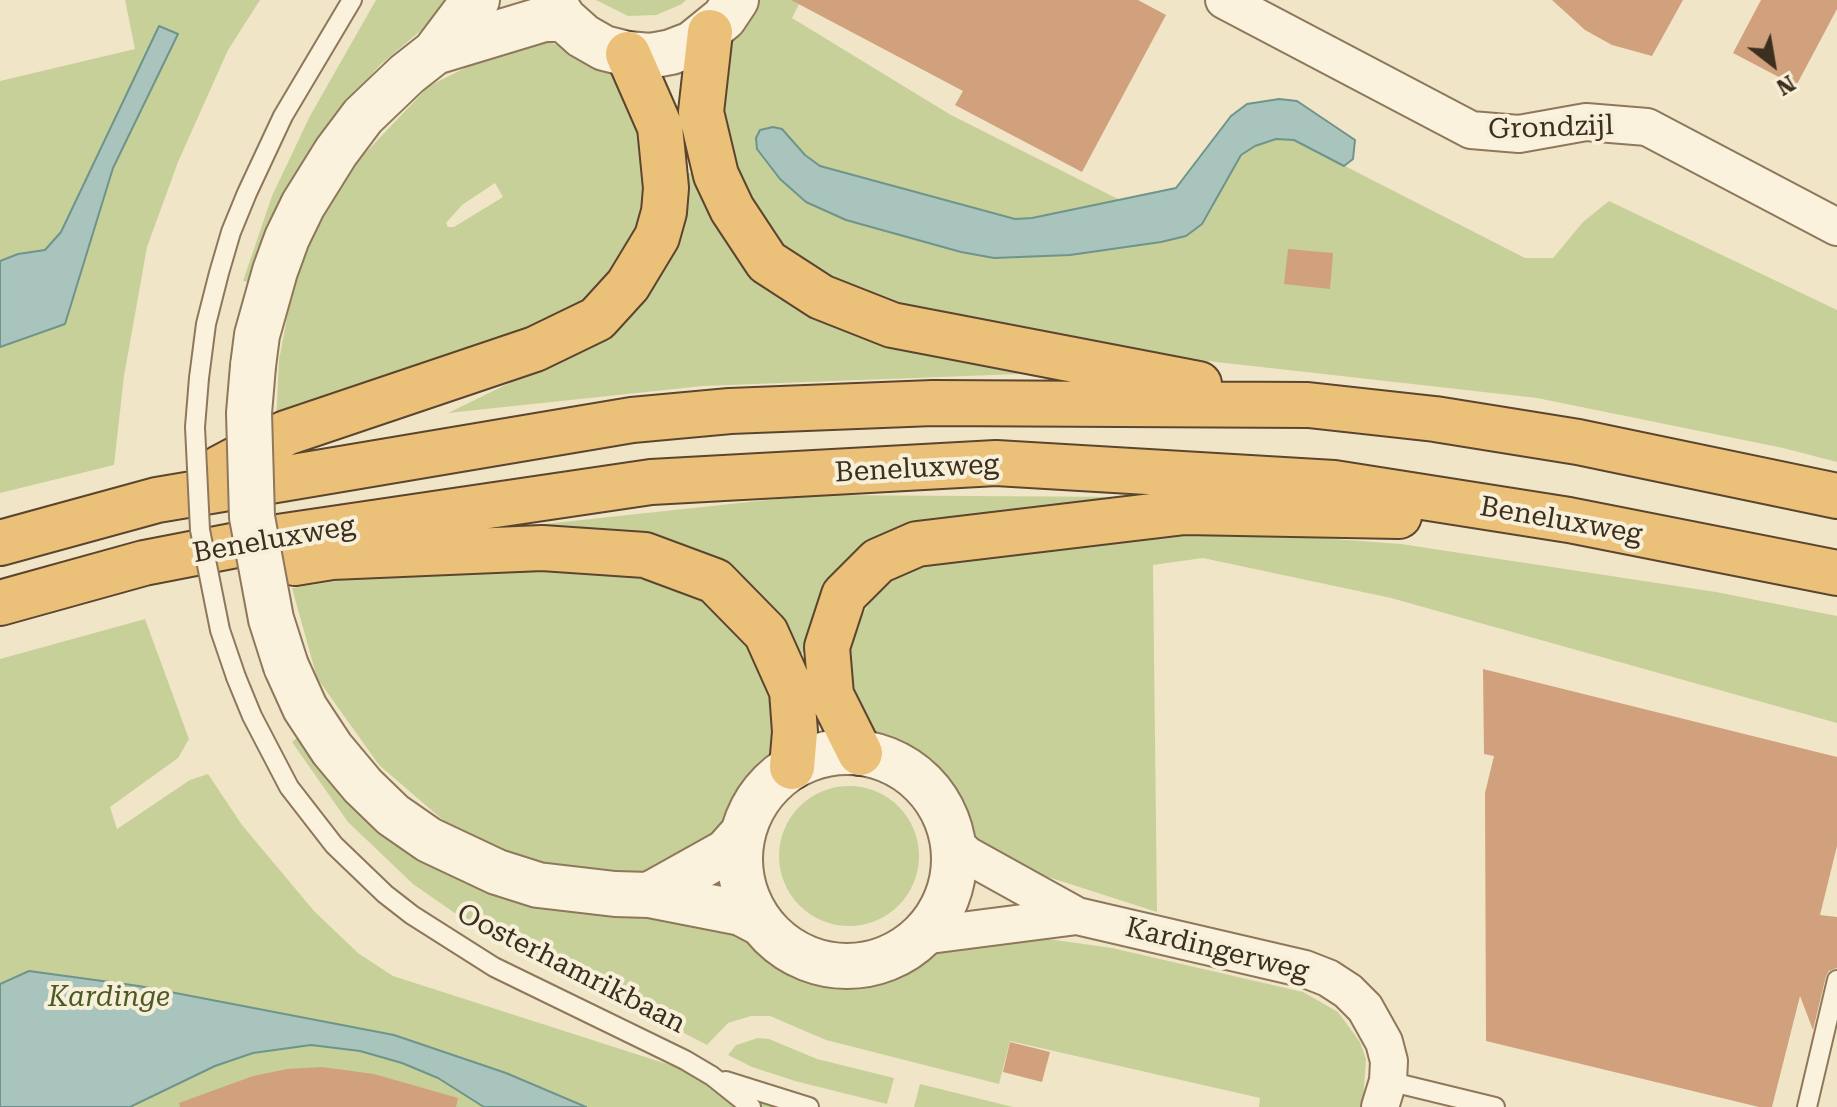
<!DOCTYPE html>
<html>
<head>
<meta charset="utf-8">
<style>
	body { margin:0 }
	#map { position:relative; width:1837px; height:1107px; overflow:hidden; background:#f1e5c7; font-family:"Roboto Serif",serif }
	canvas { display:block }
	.north { position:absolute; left:1733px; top:24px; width:80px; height:80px; -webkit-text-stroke:6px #f7efd8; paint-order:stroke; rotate:149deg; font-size:22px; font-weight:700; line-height:32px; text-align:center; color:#3d2f20 }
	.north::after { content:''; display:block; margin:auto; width:28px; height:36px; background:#3d2f20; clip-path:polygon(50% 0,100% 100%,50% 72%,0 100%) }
</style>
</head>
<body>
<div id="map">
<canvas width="1837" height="1107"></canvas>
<div class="north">N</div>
</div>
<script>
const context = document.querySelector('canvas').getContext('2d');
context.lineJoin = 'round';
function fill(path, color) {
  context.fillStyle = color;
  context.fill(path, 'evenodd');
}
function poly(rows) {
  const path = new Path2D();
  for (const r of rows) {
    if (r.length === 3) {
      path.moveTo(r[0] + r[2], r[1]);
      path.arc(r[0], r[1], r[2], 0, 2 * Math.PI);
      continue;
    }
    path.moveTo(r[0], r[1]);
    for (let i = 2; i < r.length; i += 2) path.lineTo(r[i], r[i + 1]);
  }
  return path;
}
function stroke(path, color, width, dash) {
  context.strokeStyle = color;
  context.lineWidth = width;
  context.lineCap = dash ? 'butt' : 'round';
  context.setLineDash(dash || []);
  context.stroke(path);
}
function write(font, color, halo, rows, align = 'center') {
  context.font = font + ' "Roboto Serif",serif';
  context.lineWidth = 8;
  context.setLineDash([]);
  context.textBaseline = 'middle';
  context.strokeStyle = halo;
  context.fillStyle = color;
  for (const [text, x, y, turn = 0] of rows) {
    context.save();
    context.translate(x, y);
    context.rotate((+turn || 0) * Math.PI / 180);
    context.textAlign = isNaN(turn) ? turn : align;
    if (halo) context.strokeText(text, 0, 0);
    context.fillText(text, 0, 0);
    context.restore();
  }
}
const green = poly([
	[125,0,260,0,228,50,178,162,147,247,124,376,114,465,0,493,0,347,65,324,113,168,177,34,159,26,61,232,45,250,18,254,0,261,0,81,135,49],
	[376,0,457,0,380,65,336,114,299,170,271,224,249,282,243,281,272,196,310,116],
	[596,0,686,0,682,4,656,15,628,16],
	[751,0,801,0,792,18,951,115,1120,200,1032,218,1015,219,820,166,773,127,760,131,756,138,994,258,1070,255,1161,242,1186,236,1202,224,1241,155,1255,146,1276,139,1294,140,1525,258,1553,258,1583,222,1609,201,1837,310,1837,462,1783,448,1537,398,1074,346,914,320,812,278,760,235,721,155,716,86,729,46],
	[542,40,579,52,616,77,643,142,650,187,624,263,565,319,276,421,279,360,294,281,319,223,350,169,429,86,503,49],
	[495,183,503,197,454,227,448,227,446,223,462,205],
	[698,172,728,234,1046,373,703,386,448,413,571,353,680,174],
	[814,495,1128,497,941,521,814,650,790,656,771,615,507,528],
	[1146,525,1401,544,1716,592,1837,616,1837,723,1391,598,1203,558,1153,565,1157,912,1017,867,975,838,950,792,921,764,872,732,845,678,852,632,870,602,904,569,960,554],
	[558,568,635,574,703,599,745,638,771,688,780,737,764,769,718,837,651,871,584,871,523,860,451,827,379,765,317,678,292,588,388,573],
	[145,619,189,739,178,758,110,807,117,829,190,780,208,774,242,825,314,911,358,953,393,976,801,1107,0,1107,0,659],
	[298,737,335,789,381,834,422,861,466,884,543,908,622,917,685,921,748,934,782,961,810,973,849,977,888,973,941,951,1048,939,1112,948,1303,992,1338,1012,1360,1042,1366,1059,1363,1102,1360,1107,1259,1107,1260,1098,1010,1041,999,1084,826,1040,770,1016,751,1016,728,1023,707,1045,459,916,413,884,348,822,292,742],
	[849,856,70],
	[758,1038,769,1039,817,1059,894,1078,887,1104,795,1081,752,1067,728,1055,736,1045],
	[920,1084,1013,1107,914,1107]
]);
const water = poly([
	[159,26,178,34,113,168,65,324,0,347,0,261,18,254,45,250,61,232,159,26],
	[1279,99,1297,101,1355,140,1353,159,1344,166,1294,140,1276,139,1255,146,1241,155,1202,224,1186,236,1161,242,1070,255,994,258,961,252,846,220,806,202,780,179,757,149,756,138,760,130,773,127,782,129,805,155,820,166,1015,219,1032,218,1176,188,1231,116,1247,104,1279,99],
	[29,971,139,986,394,1035,506,1073,586,1107,484,1107,438,1078,402,1063,360,1051,311,1045,253,1053,215,1066,130,1107,0,1107,0,984,29,971]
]);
const building = poly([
	[791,0,1138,0,1166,15,1082,172,955,105,963,91],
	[1552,0,1683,0,1652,56,1612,45,1585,30],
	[1761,0,1837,0,1837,9,1796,86,1733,53],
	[1288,249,1333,253,1330,289,1284,284],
	[1483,669,1837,757,1837,846,1820,915,1837,917,1837,968,1829,971,1826,976,1813,1030,1800,996,1772,1107,1759,1107,1486,1041,1485,793,1494,756,1484,754],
	[1010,1042,1050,1052,1042,1082,1003,1072],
	[322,1067,374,1074,458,1098,456,1107,180,1107,179,1103,253,1076,287,1069]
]);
const service = poly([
	[199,378,206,324,219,273,231,232,247,193,283,116,352,0],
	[236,677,252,716,289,787,334,845,385,894,412,915,494,967,685,1060,712,1076,751,1107],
	[726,1081,809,1107],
	[1388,1081,1495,1107],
	[1807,1107,1837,980]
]);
const minor = poly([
	[1224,0,1471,130,1519,134,1586,122,1647,127,1837,227],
	[954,843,967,855,1077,916,1305,969,1328,978,1348,991,1365,1008,1384,1042,1389,1061,1388,1081,1380,1107],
	[922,936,1077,916]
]);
const tertiary = poly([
	[552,0,564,19,583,36,604,48,628,54,650,56,671,52,692,44,724,18,736,0],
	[435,52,544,19,564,19],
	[253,366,257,335,275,271,287,238,303,205,336,152,363,116,407,74,435,52,468,8,477,0],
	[286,666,305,708,332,749,363,786,393,815,429,840,497,872,538,885,615,894,649,895,741,913,762,924],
	[847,859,107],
	[649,895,726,852,742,834]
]);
const trunk = poly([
	[710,32,701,112,716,175,732,209,767,262,821,297,892,325,1199,384],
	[220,468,286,433,535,349,597,319,628,285,657,237,664,212,666,188,660,127,628,54],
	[0,543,157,500,632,420,730,411,933,403,1308,405,1435,419,1578,442,1837,496],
	[295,563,332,557,542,548,645,555,715,581,766,633,792,691,795,732,792,767],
	[0,603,144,563,278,537,651,482,996,463,1334,483,1569,520,1837,573],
	[860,753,831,695,827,647,844,595,878,561,917,544,1185,512,1399,516]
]);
const serviceBridge = poly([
	[199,378,195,427,200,530,220,630,236,677]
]);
const tertiaryBridge = poly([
	[253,366,249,413,252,517,271,619,286,666]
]);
const streetNames = [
	["Grondzijl",1551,128,-2],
	["Beneluxweg",917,469,-3],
	["Beneluxweg",1561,521,10],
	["Beneluxweg",274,540,-10],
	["Kardingerweg",1217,950,14],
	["Oosterhamrikbaan",571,969,27]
];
const parkNames = [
	["Kardinge",109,998]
];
fill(green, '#c8d09a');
fill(water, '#a9c4bd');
stroke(water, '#6e948b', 2);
fill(building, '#d0a17c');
stroke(service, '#8e775b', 22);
stroke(minor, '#8e775b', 40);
stroke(tertiary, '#8e775b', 48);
stroke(trunk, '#5c452f', 48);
stroke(service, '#faf2dc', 18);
stroke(minor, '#faf2dc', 36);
stroke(tertiary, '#faf2dc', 44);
stroke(trunk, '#ebc17a', 44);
stroke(serviceBridge, '#8e775b', 22, []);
stroke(tertiaryBridge, '#8e775b', 48, []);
stroke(serviceBridge, '#faf2dc', 18);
stroke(tertiaryBridge, '#faf2dc', 44);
write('28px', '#3d2f20', '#f7efd8', streetNames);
write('italic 28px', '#4c5b25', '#f7efd8', parkNames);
</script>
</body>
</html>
